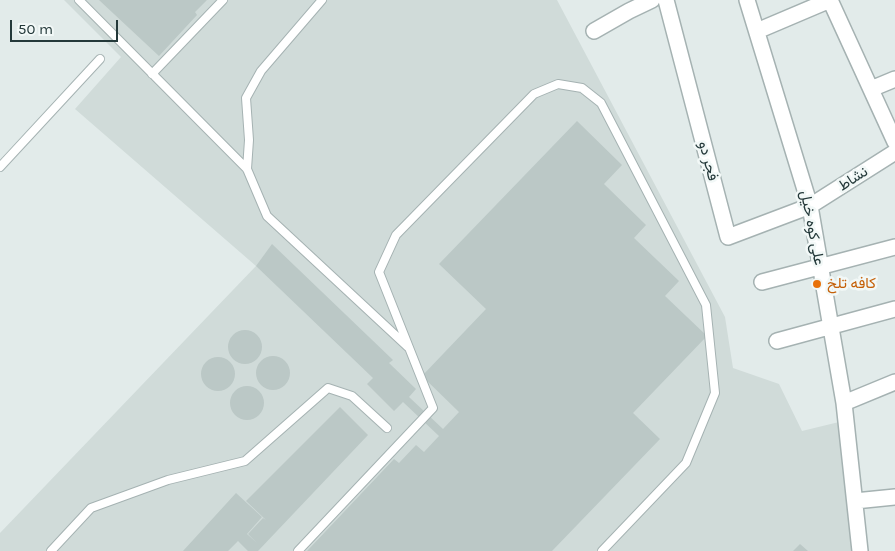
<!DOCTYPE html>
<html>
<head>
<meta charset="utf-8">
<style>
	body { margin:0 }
	#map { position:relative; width:895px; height:551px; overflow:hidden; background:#e2ebea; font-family:Karla,sans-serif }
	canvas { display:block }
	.scale { position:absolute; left:10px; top:20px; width:108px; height:22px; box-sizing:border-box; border:2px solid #24393a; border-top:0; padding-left:6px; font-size:15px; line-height:18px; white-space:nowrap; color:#24393a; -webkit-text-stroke:4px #f2f8f7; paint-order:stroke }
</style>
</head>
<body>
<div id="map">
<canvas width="895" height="551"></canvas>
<div class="scale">50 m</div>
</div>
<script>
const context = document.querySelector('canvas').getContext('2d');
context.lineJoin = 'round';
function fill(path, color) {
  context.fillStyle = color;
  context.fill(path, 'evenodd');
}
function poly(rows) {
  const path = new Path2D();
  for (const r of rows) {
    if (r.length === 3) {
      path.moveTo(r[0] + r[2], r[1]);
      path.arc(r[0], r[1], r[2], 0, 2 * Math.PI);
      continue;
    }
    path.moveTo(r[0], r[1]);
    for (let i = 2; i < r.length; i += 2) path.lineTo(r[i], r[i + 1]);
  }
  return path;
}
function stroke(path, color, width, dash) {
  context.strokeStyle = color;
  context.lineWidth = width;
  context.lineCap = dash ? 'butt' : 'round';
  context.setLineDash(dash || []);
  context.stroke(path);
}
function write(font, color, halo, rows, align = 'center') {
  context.font = font + ' Karla,Vazirmatn,sans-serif';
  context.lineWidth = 5;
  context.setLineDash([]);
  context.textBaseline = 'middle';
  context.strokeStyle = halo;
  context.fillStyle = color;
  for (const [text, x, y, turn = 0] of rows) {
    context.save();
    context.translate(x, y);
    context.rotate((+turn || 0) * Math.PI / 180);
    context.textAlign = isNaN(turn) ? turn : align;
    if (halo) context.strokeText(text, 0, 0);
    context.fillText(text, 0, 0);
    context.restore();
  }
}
const built = poly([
	[64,0,557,0,725,317,733,368,779,384,802,431,839,422,852,551,0,551,0,533,256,266,75,109,121,57]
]);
const building = poly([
	[99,0,207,0,195,12,197,15,159,56],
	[577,121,622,165,604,184,646,225,634,238,679,281,665,296,707,336,633,413,660,439,552,551,307,551,394,459,399,463,416,445,424,452,439,436,403,402,394,411,367,384,373,378,256,266,272,244,393,360,389,363,416,389,409,397,443,429,459,412,422,376,486,309,439,264],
	[245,347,17],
	[273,373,17],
	[218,374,17],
	[247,403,17],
	[340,407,368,435,258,551,248,551,238,541,228,551,183,551,236,493,262,517,247,534,257,543,248,534,263,518,266,520,246,501],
	[800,544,808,551,793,551]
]);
const lane = poly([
	[79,0,247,169,267,216,408,347],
	[152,74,223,0],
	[0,167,100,59],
	[247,169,249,140,246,98,261,71,322,0],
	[51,551,91,508,168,480,245,461,328,388,352,396,387,428],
	[298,551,433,408,379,272,396,235,534,94,558,84,582,88,601,103,706,305,715,393,686,463,602,551]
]);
const street = poly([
	[666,0,728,237,810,206,895,152],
	[747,0,810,206,844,403,860,551],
	[830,0,895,142],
	[594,31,629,11,652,0],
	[757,31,830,0],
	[871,89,895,79],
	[762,282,895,247],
	[777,341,895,309],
	[844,403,895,382],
	[855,501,895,497]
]);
const markers = [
	[817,284,5,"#e8710a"]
];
const streetNames = [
	["فجر دو",708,161,75],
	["نشاط",853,179,-33],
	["علی کوه خیل",812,228,79]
];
const foodNames = [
	["کافه تلخ",827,284]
];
fill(built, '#d0dbd9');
fill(building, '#bbc8c6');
stroke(lane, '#a5b2b2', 10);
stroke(street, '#a5b2b2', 18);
stroke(lane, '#fff', 8);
stroke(street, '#fff', 15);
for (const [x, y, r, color] of markers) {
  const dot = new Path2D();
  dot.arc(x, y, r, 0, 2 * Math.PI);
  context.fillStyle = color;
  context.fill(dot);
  stroke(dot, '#f2f8f7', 2);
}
write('15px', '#24393a', '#f2f8f7', streetNames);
write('15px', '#c56008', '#f2f8f7', foodNames, 'left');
</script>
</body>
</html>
